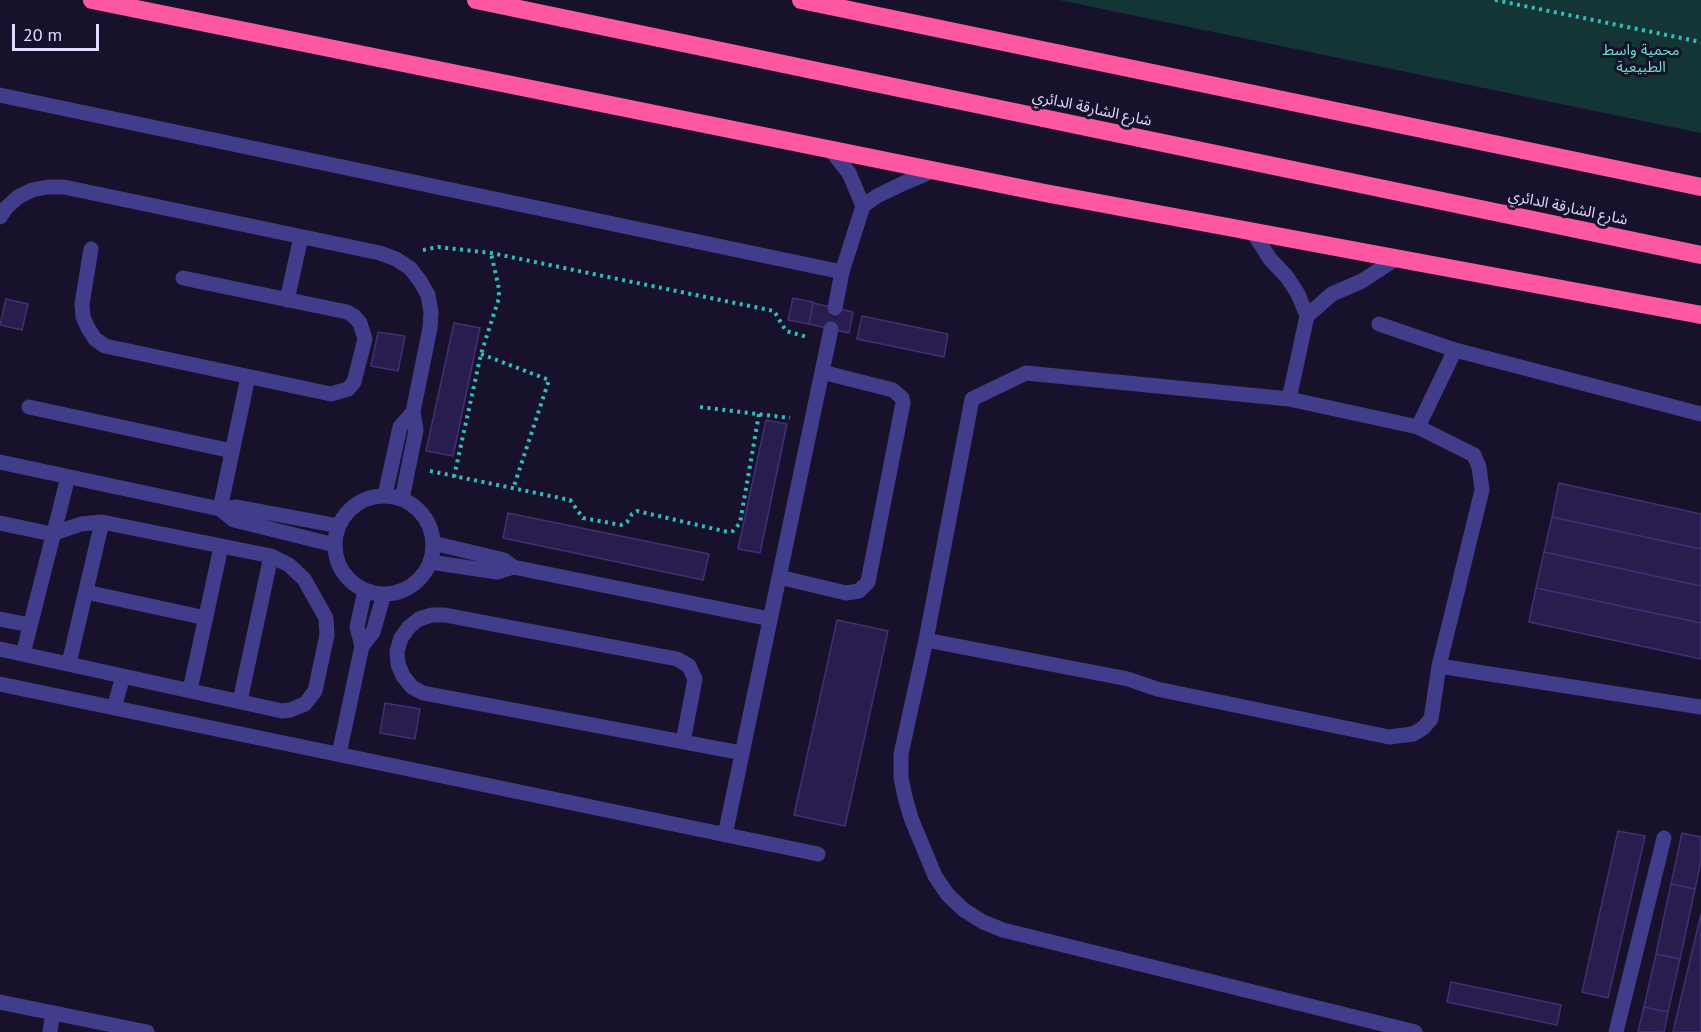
<!DOCTYPE html>
<html>
<head>
<meta charset="utf-8">
<style>
	body { margin:0 }
	#map { position:relative; width:1701px; height:1032px; overflow:hidden; background:#17112b; font-family:"PT Sans",sans-serif }
	canvas { display:block }
	.scale { position:absolute; left:12px; top:24px; width:87px; height:27px; box-sizing:border-box; border:3px solid #e1dcff; border-top:0; padding-left:8px; font-size:18px; line-height:21px; white-space:nowrap; color:#e1dcff; -webkit-text-stroke:4px #17112b; paint-order:stroke }
</style>
</head>
<body>
<div id="map">
<canvas width="1701" height="1032"></canvas>
<div class="scale">20 m</div>
</div>
<script>
const context = document.querySelector('canvas').getContext('2d');
context.lineJoin = 'round';
function fill(path, color) {
  context.fillStyle = color;
  context.fill(path, 'evenodd');
}
function poly(rows) {
  const path = new Path2D();
  for (const r of rows) {
    if (r.length === 3) {
      path.moveTo(r[0] + r[2], r[1]);
      path.arc(r[0], r[1], r[2], 0, 2 * Math.PI);
      continue;
    }
    path.moveTo(r[0], r[1]);
    for (let i = 2; i < r.length; i += 2) path.lineTo(r[i], r[i + 1]);
  }
  return path;
}
function stroke(path, color, width, dash) {
  context.strokeStyle = color;
  context.lineWidth = width;
  context.lineCap = dash ? 'butt' : 'round';
  context.setLineDash(dash || []);
  context.stroke(path);
}
function write(font, color, halo, rows, align = 'center') {
  context.font = font + ' "PT Sans","Noto Sans Arabic",sans-serif';
  context.lineWidth = 6;
  context.setLineDash([]);
  context.textBaseline = 'middle';
  context.strokeStyle = halo;
  context.fillStyle = color;
  for (const [text, x, y, turn = 0] of rows) {
    context.save();
    context.translate(x, y);
    context.rotate((+turn || 0) * Math.PI / 180);
    context.textAlign = isNaN(turn) ? turn : align;
    if (halo) context.strokeText(text, 0, 0);
    context.fillText(text, 0, 0);
    context.restore();
  }
}
const green = poly([
	[1059,0,1701,0,1701,133]
]);
const building = poly([
	[793,298,813,302,809,324,788,320,793,298],
	[6,299,28,304,22,330,0,325,6,299],
	[813,303,853,312,849,333,809,324,813,303],
	[862,316,948,334,944,357,857,339,862,316],
	[454,323,480,328,453,456,426,451,454,323],
	[378,332,405,336,398,371,371,366,378,332],
	[766,420,787,424,760,553,738,549,766,420],
	[1559,483,1701,514,1701,549,1552,517,1559,483],
	[508,513,709,554,703,580,503,538,508,513],
	[1552,517,1701,549,1701,586,1544,552,1552,517],
	[1544,552,1701,586,1701,623,1536,588,1544,552],
	[1536,588,1701,623,1701,659,1529,622,1536,588],
	[837,620,888,631,845,826,794,815,837,620],
	[385,703,420,709,415,739,380,733,385,703],
	[1618,831,1645,836,1608,998,1582,992,1618,831],
	[1682,833,1701,837,1701,861,1695,889,1671,884,1682,833],
	[1671,884,1695,889,1680,959,1656,954,1671,884],
	[1701,914,1701,1032,1673,1032,1701,914],
	[1656,954,1680,959,1668,1012,1644,1007,1656,954],
	[1451,982,1561,1005,1557,1025,1447,1002,1451,982],
	[1644,1007,1668,1012,1664,1032,1638,1032,1644,1007]
]);
const path = poly([
	[1495,0,1701,42],
	[423,250,438,247,491,253,774,311,786,331,807,337],
	[481,354,549,380,513,489],
	[700,407,790,418],
	[430,471,570,500,583,518,621,525,627,522,632,514,637,511,728,532,733,531,740,523,759,414],
	[454,477,481,354,499,298,499,289,491,253]
]);
const minor = poly([
	[0,95,842,272],
	[830,149,849,173,863,206],
	[0,217,6,208,18,197,32,190,48,187,64,187,380,253,396,259,410,268,420,281,428,295,431,312,430,328,413,412,416,430,402,499],
	[1252,231,1270,259,1287,277,1298,294,1307,316,1289,399],
	[91,249,82,304,83,317,88,328,95,339,105,346,331,394,348,389,354,382,365,339,360,323,354,316,347,312,183,278],
	[287,300,301,237],
	[835,308,842,272,863,206,877,196,904,183,935,170],
	[1307,316,1332,294,1362,281,1397,258],
	[1379,324,1455,350],
	[29,407,232,451],
	[1418,427,1455,350,1701,414],
	[0,462,220,509,237,507,339,526],
	[385,495,400,427,413,412],
	[384,545,49],
	[220,509,248,377],
	[220,509,234,520,335,545],
	[0,523,52,534,81,524,102,522,271,556,289,565,304,579,326,618,327,635,315,691,305,704,290,710,282,711,0,649],
	[433,543,504,560,513,567,770,619],
	[430,562,497,572,513,567],
	[779,577,846,593,859,591,868,582,903,403,902,398,893,390,822,372],
	[86,592,206,618],
	[0,619,30,625],
	[926,640,1128,679,1157,689,1389,737,1413,734,1423,728,1431,719,1439,666,1482,490,1479,467,1474,455,1418,427,1289,399,1026,373,972,399,926,640,901,754,901,778,905,797,911,818,935,876,948,895,964,910,983,922,1003,930,1415,1032],
	[362,646,357,627,365,590],
	[23,654,68,477],
	[69,663,102,522],
	[1439,666,1701,707],
	[0,684,818,854],
	[190,690,221,547],
	[240,701,271,556],
	[114,708,123,676],
	[683,742,695,679,689,666,677,659,445,615,432,615,419,619,409,627,401,638,397,651,398,664,403,676,412,687,423,693,742,753],
	[339,754,362,646,373,632,384,594],
	[725,835,831,329],
	[0,1002,147,1032],
	[50,1032,53,1013],
	[1616,1032,1664,838]
]);
const highway = poly([
	[92,0,1045,193,1701,315],
	[476,0,1701,255],
	[801,0,1701,187]
]);
const parkNames = [
	["محمية واسط",1641,51],
	["الطبيعية",1641,68]
];
const streetNames = [
	["شارع الشارقة الدائري",1092,109,12],
	["شارع الشارقة الدائري",1568,208,12]
];
fill(green, '#143535');
fill(building, '#281d4c');
stroke(building, '#403078', 1.5);
stroke(path, '#31bdb9', 4, [3, 4.5]);
stroke(minor, '#423d8a', 15);
stroke(highway, '#fe58a3', 18);
write('15px', '#66e1c6', '#17112b', parkNames);
write('15px', '#e1dcff', '#17112b', streetNames);
</script>
</body>
</html>
